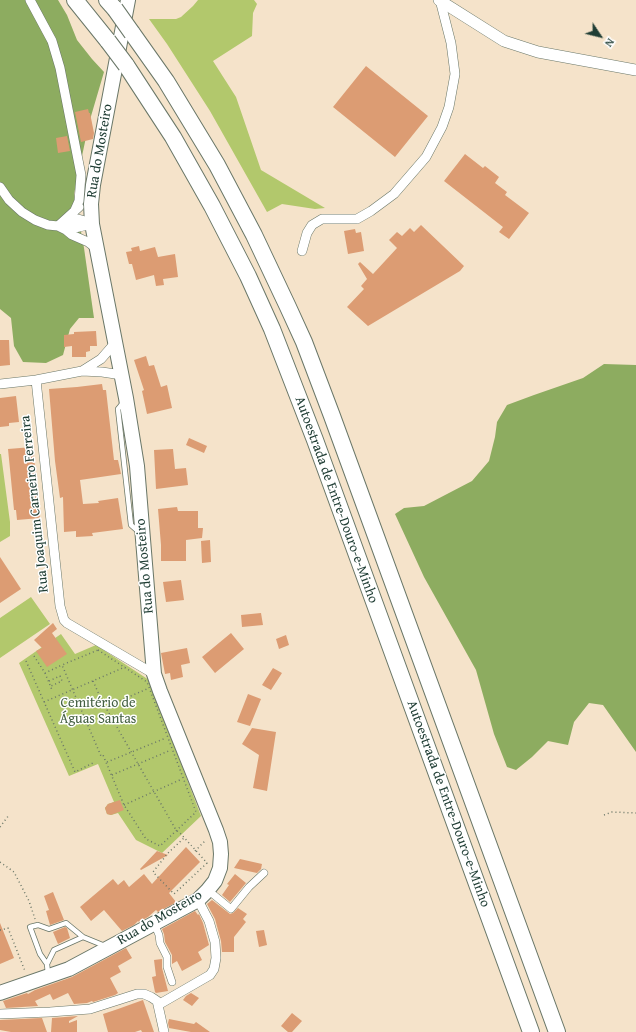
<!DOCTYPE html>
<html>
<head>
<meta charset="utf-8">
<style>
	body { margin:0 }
	#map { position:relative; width:636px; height:1032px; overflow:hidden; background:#f5e3ca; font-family:"Gentium Book Plus",serif }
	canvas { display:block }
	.north { position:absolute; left:580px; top:16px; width:40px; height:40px; -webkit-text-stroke:3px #fff; paint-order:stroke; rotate:125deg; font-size:11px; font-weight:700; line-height:16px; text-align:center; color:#1f3d34 }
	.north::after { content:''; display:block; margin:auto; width:14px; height:18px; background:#1f3d34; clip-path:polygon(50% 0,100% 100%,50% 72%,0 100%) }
</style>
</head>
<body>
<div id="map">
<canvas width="636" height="1032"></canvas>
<div class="north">N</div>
</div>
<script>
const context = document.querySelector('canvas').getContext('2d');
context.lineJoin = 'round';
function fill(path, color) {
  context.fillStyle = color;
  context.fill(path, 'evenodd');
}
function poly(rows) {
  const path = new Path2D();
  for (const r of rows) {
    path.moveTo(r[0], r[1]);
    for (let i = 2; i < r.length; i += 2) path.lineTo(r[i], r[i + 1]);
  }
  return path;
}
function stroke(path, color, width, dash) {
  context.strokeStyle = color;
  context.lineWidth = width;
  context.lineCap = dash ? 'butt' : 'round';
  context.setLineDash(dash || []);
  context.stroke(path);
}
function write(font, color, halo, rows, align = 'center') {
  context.font = font + ' "Gentium Book Plus",serif';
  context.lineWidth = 3;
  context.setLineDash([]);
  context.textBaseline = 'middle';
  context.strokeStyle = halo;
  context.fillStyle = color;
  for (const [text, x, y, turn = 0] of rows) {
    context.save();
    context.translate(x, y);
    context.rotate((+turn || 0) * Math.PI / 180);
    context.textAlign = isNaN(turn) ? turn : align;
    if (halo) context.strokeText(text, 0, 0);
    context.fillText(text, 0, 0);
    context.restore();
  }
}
const green = poly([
	[198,0,254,0,257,4,253,13,252,36,213,61,236,97,261,170,325,208,315,209,282,204,267,212,210,111,167,44,149,19,176,19,181,17,193,6],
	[0,454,1,454,10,522,10,536,0,542],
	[31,597,50,624,0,658,0,618],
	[61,634,75,654,96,645,149,680,201,816,162,853,136,840,118,813,111,815,107,814,105,808,108,804,114,802,98,764,69,776,19,663]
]);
const forest = poly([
	[0,0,58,0,67,15,77,40,92,59,104,72,89,123,74,194,84,248,94,318,79,318,70,329,63,355,46,363,23,362,14,346,11,318,0,309],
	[604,364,636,365,636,752,603,705,589,703,574,722,568,745,548,741,532,757,516,770,507,767,494,734,476,670,424,577,395,514,404,508,424,506,472,481,489,461,495,437,497,422,507,405,534,395,583,378]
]);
const building = poly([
	[366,66,428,116,395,157,333,107],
	[88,109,89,113,90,113,94,133,93,139,81,142,75,112],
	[67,136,70,151,58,153,56,138],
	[465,154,483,168,485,166,499,177,495,183,507,192,505,195,529,213,509,239,499,232,503,227,444,181],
	[421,225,464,266,460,271,368,326,347,307,364,289,361,286,367,279,358,264,360,262,373,274,397,248,389,240,397,232,402,236,410,228,414,232],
	[355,229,356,233,361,232,364,251,348,254,344,231],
	[139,246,140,251,155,247,158,257,175,254,178,277,163,279,164,285,156,286,154,275,136,280,132,264,129,264,126,252,132,251,131,248],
	[96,331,97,346,90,346,90,351,86,352,86,357,72,357,72,346,64,347,64,335,74,334,74,332],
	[0,340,9,340,10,365,0,366],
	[146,356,149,366,154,365,161,387,167,385,172,408,147,414,142,391,144,390,134,360],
	[102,384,103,390,106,390,114,460,118,460,121,474,80,480,83,504,99,503,98,501,118,498,123,529,92,533,93,536,76,537,76,531,64,532,63,497,60,498,55,461,49,389,77,387],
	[16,396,19,422,9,423,9,426,0,427,0,398],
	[189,438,207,446,204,453,186,445],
	[33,447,40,518,17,520,16,510,14,510,8,449],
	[173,449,175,469,186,468,188,485,156,489,154,450],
	[177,507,178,511,198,511,198,528,203,528,202,538,186,540,186,561,161,561,161,545,158,509],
	[210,540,211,562,202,563,201,541],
	[0,557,21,589,0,603],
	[181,580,184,600,166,602,163,582],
	[261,613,263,625,242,627,241,615],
	[53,623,57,629,52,633,67,654,47,667,36,651,42,648,34,640],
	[231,633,244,649,215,673,202,657],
	[286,635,289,645,279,649,276,639],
	[187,648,190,663,181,665,183,677,171,680,170,673,165,674,161,653],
	[273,668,282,673,271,690,262,685],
	[248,694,261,699,250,726,237,722],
	[252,728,276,732,267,791,253,788,259,755,242,744],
	[120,800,124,810,111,815,107,814,105,808,108,804],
	[186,847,200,862,169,893,176,902,175,903,158,912,156,910,148,917,139,922,138,921,134,925,122,931,104,910,91,921,80,907,113,879,118,885,124,880,129,887,144,874,152,884],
	[157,851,168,855,141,870,140,869],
	[240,859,262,864,261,869,257,873,234,868],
	[235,874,246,883,230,902,222,895,229,885,227,884],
	[53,892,64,920,50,925,46,911,49,910,44,896],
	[212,900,230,914,233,913,238,908,247,914,243,919,246,922,234,937,234,952,222,952,221,941,215,919,207,904],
	[195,911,198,915,199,914,203,923,209,945,198,952,202,960,182,971,177,961,172,964,172,955,165,942,164,934,162,929],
	[0,923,14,958,0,964],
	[65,927,67,928,70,938,58,944,53,932],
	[264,930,267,945,259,947,256,931],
	[126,948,132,958,118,966,121,972,110,978,118,993,115,995,93,1002,92,1001,87,1003,74,1004,68,993,53,1000,50,994,35,1001,38,1006,6,1008,3,1001,27,993,28,994,35,990,72,977],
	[162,959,162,968,168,991,156,993,155,992,152,977,156,976,154,960],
	[191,993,199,998,192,1006,183,1000,186,996],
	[143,1000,154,1032,142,1032,141,1030,135,1032,108,1032,103,1014,118,1009],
	[292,1013,302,1021,292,1032,288,1032,281,1026],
	[78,1016,69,1021,69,1023,77,1020,77,1032,51,1032,52,1018],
	[42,1018,47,1032,11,1032,0,1030,0,1020],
	[169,1019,194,1024,196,1022,210,1032,191,1032,169,1028,168,1023]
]);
const path = poly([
	[98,650,147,682,196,812,160,846,146,839,124,805,103,755,101,756,62,665,98,650],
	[34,656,45,673,62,665],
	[26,661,75,772,95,762],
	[45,673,52,690],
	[49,681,60,676,62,681,51,686],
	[93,681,102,701,176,830,181,834,207,863,174,894,153,872,168,853,184,838],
	[44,702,125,667],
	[105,707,147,689],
	[107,762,166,738],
	[112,775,171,750],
	[124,805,182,779],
	[604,815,612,812,636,813],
	[0,827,9,815],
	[195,851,206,840],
	[0,862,14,872,29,901,35,919],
	[0,930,1,930,8,928,25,971]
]);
const service = poly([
	[123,403,118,409,131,525,139,532],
	[47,964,40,954,30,927,38,925,49,929,66,923,83,937],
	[48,974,47,964,54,950,83,937,105,946]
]);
const pedestrian = poly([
	[207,891,214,895,231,909,249,887,264,873],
	[154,923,159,935,160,943,167,957,167,967,172,982]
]);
const minor = poly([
	[30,0,52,41,60,68,81,175,79,201,75,210],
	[0,187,9,200,22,212,35,220,48,225,58,226,66,230,72,235,88,242,96,248],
	[63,224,70,221,78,219,85,221,92,224],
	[58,226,79,207],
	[66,230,92,224],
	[302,251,307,233,312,225,322,219,357,219,371,211,394,194,426,157,442,127,449,107,455,74,451,43,440,0],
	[115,343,101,359,82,371,102,372,122,375],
	[36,380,58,587,60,606,64,620,67,623,154,674],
	[0,384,36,380,82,371],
	[158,1005,210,975,214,969,216,958,215,942,209,921,198,900],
	[0,1014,50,1012,90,1009,137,994,144,994,151,997,157,1001,158,1005,164,1032]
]);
const tertiary = poly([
	[439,0,504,41,538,52,636,70]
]);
const primary = poly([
	[0,993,69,969,198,900,207,891,215,881,220,868,221,854,220,842,216,830,160,691,154,674,137,466,126,398,92,224,91,204,93,185,128,0]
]);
const motorway = poly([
	[75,0,108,41],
	[107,0,115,9],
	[132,33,166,81,217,165,254,235,288,307,304,342,332,416,557,1032],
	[126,65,173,137,212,206,248,276,272,329,315,440,531,1032]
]);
const motorwayBridge = poly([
	[115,9,132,33],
	[108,41,126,65]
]);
const streetNames = [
	["Rua do Mosteiro",100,151,-80],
	["Autoestrada de Entre-Douro-e-Minho",336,500,70],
	["Rua Joaquim Carneiro Ferreira",35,504,-96],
	["Rua do Mosteiro",145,566,-95],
	["Autoestrada de Entre-Douro-e-Minho",448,804,70],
	["Rua do Mosteiro",160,918,-30]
];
const parkNames = [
	["Cemitério de",98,703],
	["Águas Santas",98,719]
];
fill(green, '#b2c86c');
fill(forest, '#8dac60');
fill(building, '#dc9c73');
stroke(service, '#6a7768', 6);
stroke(pedestrian, '#6a7768', 8);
stroke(minor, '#6a7768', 10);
stroke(tertiary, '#6a7768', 12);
stroke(primary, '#6a7768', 16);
stroke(motorway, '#6a7768', 18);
stroke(path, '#6a7768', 1.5, [1, 3]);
stroke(service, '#fff', 4.5);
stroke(pedestrian, '#fff', 7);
stroke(minor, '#fff', 9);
stroke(tertiary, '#fff', 11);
stroke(primary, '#fff', 14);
stroke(motorway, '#fff', 16);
stroke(motorwayBridge, '#6a7768', 18, []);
stroke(motorwayBridge, '#fff', 16);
write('14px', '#1f3d34', '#fff', streetNames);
write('14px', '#446042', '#fff', parkNames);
</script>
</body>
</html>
